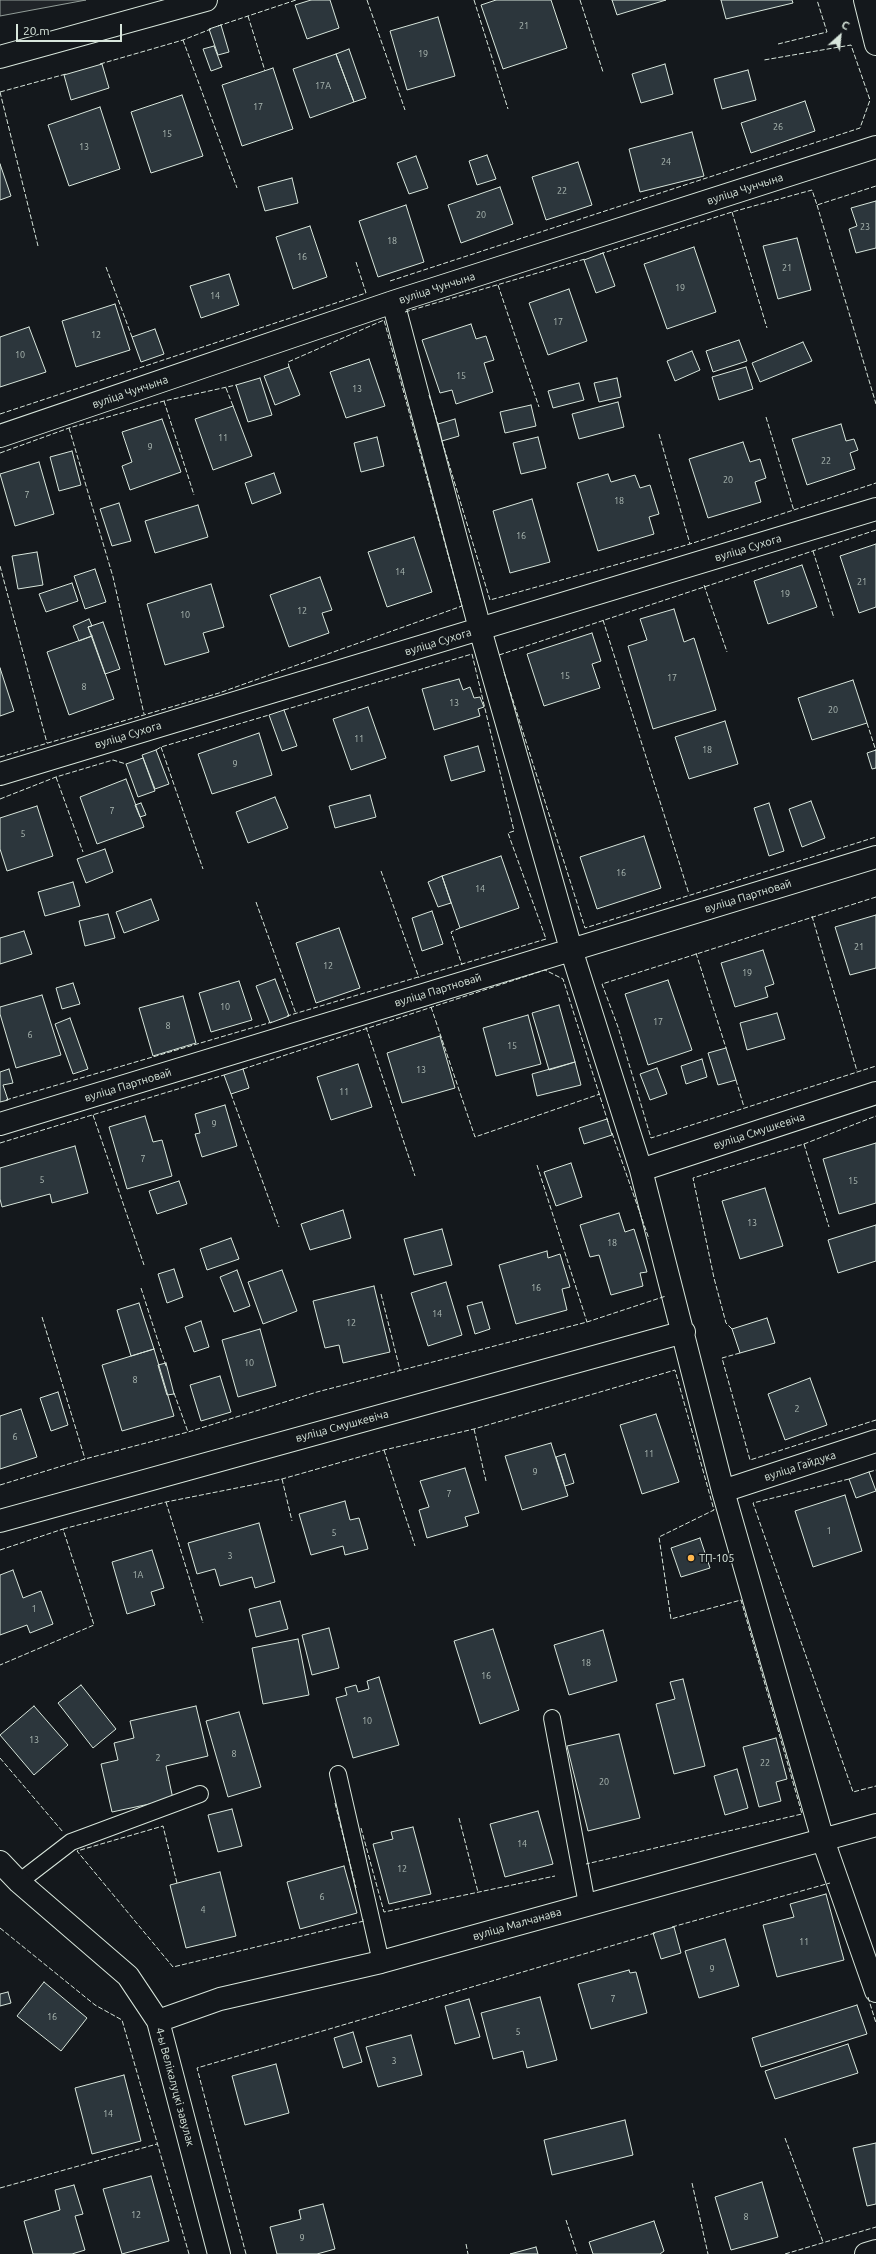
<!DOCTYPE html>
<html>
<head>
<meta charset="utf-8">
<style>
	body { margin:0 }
	#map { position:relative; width:876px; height:2254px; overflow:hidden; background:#14181c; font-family:Ubuntu,sans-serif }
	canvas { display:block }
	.north { position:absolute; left:820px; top:16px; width:40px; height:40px; -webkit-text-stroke:3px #14181c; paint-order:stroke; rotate:27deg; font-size:11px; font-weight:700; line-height:16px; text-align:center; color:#d8e6dc }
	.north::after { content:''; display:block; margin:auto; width:14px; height:18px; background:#d8e6dc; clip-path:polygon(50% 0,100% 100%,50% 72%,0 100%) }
	.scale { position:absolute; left:16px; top:24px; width:106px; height:18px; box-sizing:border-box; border:2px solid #d8e6dc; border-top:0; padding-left:5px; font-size:12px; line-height:14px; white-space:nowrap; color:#d8e6dc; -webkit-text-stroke:3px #14181c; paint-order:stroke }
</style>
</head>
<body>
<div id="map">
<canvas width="876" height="2254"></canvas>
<div class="north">С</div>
<div class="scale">20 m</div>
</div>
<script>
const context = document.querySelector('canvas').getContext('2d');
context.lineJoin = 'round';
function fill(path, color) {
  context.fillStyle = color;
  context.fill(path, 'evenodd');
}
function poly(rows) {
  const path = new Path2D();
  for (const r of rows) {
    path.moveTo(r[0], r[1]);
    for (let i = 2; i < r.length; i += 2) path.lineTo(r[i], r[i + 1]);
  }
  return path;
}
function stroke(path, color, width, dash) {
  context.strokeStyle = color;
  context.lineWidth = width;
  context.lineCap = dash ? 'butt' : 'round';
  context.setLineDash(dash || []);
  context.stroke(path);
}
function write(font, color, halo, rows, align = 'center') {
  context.font = font + ' Ubuntu,sans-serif';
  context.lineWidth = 3;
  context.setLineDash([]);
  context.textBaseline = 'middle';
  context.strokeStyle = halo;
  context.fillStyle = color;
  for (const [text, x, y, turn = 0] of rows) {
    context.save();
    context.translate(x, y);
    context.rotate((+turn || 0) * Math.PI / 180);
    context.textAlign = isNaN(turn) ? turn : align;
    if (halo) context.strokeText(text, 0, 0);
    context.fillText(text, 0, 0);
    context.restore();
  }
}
const green = poly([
	[0,0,86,0,0,16,0,0]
]);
const building = poly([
	[311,0,330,0,339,28,307,39,295,5,311,0],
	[496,0,551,0,567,48,503,69,481,5,496,0],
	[612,0,666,0,617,15,612,0],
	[721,0,792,0,793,3,726,19,721,0],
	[438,17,455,76,407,90,390,31,438,17],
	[221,25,229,52,218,55,209,29,221,25],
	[214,46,222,67,211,71,203,49,214,46],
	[349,49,366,98,354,102,336,54,349,49],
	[336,54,354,102,310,118,293,69,336,54],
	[102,64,109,88,71,100,64,75,102,64],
	[665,64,673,94,641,103,632,74,665,64],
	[273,68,293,129,242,146,222,85,273,68],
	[748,70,756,100,722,109,714,79,748,70],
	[182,95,203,156,151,173,131,112,182,95],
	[805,101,815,131,751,153,741,123,805,101],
	[100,107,120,169,69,186,48,125,100,107],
	[692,132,704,176,640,192,629,149,692,132],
	[487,155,496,179,477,185,469,161,487,155],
	[416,156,428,188,409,194,397,163,416,156],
	[578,162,592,205,546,220,532,177,578,162],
	[0,164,11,196,0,200,0,164],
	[292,178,298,203,265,211,258,187,292,178],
	[500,187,513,224,461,243,448,205,500,187],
	[876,201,876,248,856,253,849,229,857,226,851,208,876,201],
	[406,205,424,262,378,277,359,221,406,205],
	[310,226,327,277,293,289,276,237,310,226],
	[797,238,811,290,778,299,763,246,797,238],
	[694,247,716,312,667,329,644,264,694,247],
	[603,253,615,286,596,293,584,260,603,253],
	[229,274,239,305,201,318,190,286,229,274],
	[569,289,587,341,548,355,529,303,569,289],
	[115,304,130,350,76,367,62,321,115,304],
	[471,324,476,339,486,336,494,360,484,363,493,392,456,404,452,390,440,393,422,340,471,324],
	[29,327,46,372,0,387,0,337,29,327],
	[155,329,164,354,141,362,132,337,155,329],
	[739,340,747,361,713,372,706,351,739,340],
	[803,342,812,361,760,382,752,363,803,342],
	[692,351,700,370,675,381,667,361,692,351],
	[369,359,385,406,346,418,330,372,369,359],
	[289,367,300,395,275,405,264,376,289,367],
	[746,367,753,389,719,400,712,377,746,367],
	[260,378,272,415,248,422,236,385,260,378],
	[617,378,621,397,599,402,594,383,617,378],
	[579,383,584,400,553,408,548,391,579,383],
	[618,402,624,427,579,439,572,414,618,402],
	[531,405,536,426,505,433,500,412,531,405],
	[233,406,252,456,213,470,195,419,233,406],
	[162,419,181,472,130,490,122,466,132,462,122,432,162,419],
	[455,419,459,436,442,441,438,424,455,419],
	[841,424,846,441,854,439,858,450,850,453,855,469,807,485,792,439,841,424],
	[377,437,384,466,361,472,354,443,377,437],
	[538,437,546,468,521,474,513,443,538,437],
	[743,442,750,462,760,459,766,478,755,482,761,502,708,518,689,459,743,442],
	[72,451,81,485,59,491,50,457,72,451],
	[39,462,54,514,15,526,0,474,39,462],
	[274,473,281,493,252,504,245,483,274,473],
	[608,474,611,482,635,475,640,488,650,485,659,514,649,517,654,534,598,551,577,483,608,474],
	[532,499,550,562,510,573,493,511,532,499],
	[119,503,131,541,112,546,100,509,119,503],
	[198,505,208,537,155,553,145,521,198,505],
	[414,537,432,592,387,607,368,552,414,537],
	[876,544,876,607,859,613,840,556,876,544],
	[37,552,43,585,18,589,12,556,37,552],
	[802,565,817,607,768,624,754,581,802,565],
	[95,569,106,602,85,609,74,576,95,569],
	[320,577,332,610,322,613,329,633,289,647,270,595,320,577],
	[72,583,78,601,46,612,39,594,72,583],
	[211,584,224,627,203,633,209,652,165,665,147,604,211,584],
	[674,609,684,642,694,638,716,710,653,729,628,646,647,640,640,619,674,609],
	[89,619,92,626,88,627,92,636,79,641,73,626,89,619],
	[103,622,120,669,105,674,88,627,103,622],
	[592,633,601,661,592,664,600,688,544,706,527,654,592,633],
	[92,636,114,699,69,715,47,652,92,636],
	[0,668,14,711,0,716,0,668],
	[459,679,463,690,470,687,474,698,480,697,484,707,478,709,480,716,434,730,422,689,459,679],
	[853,680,867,723,812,740,798,698,853,680],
	[368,707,386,758,351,770,333,719,368,707],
	[284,710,297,746,282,751,269,715,284,710],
	[725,721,738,764,689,779,675,737,725,721],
	[259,733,272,775,212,794,198,754,259,733],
	[478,746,485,771,451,781,444,756,478,746],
	[156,750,169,784,155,789,142,755,156,750],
	[876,750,876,768,872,769,867,753,876,750],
	[143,758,155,791,138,797,126,764,143,758],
	[126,779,144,827,97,844,80,797,126,779],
	[370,795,376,817,335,828,329,806,370,795],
	[275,797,288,828,248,843,236,812,275,797],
	[811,801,825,838,802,847,789,809,811,801],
	[141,803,146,815,140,817,135,805,141,803],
	[769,803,784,851,769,856,754,808,769,803],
	[37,806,53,856,7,871,0,849,0,818,37,806],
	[644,836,661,888,597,909,580,857,644,836],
	[105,849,113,872,86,883,77,859,105,849],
	[501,856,519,908,460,928,442,876,501,856],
	[442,876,451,903,438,907,428,882,442,876],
	[73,882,80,906,45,916,38,892,73,882],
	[151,899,159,920,124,933,116,912,151,899],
	[432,911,443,944,422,951,412,918,432,911],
	[108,914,115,938,85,946,79,921,108,914],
	[876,915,876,968,850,975,835,927,876,915],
	[339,928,360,988,316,1003,296,943,339,928],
	[24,931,32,954,0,964,0,938,24,931],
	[763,950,774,984,765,987,768,997,735,1007,721,963,763,950],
	[275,979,289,1016,270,1023,256,986,275,979],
	[668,980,692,1050,648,1065,625,994,668,980],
	[239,981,252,1020,211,1032,199,993,239,981],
	[73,983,80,1004,62,1009,56,988,73,983],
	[42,995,61,1055,16,1068,0,1014,0,1007,42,995],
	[183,996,196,1043,153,1056,139,1008,183,996],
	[559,1005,575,1062,549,1070,532,1013,559,1005],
	[777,1013,785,1039,747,1050,740,1023,777,1013],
	[528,1015,541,1064,496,1076,483,1028,528,1015],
	[70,1018,88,1069,73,1074,55,1024,70,1018],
	[440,1036,455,1088,402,1103,387,1053,440,1036],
	[726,1048,736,1080,718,1085,708,1053,726,1048],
	[702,1059,707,1077,686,1084,681,1066,702,1059],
	[575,1062,581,1085,537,1096,532,1074,575,1062],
	[358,1064,372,1107,331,1120,317,1077,358,1064],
	[657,1068,667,1094,650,1100,640,1074,657,1068],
	[9,1069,13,1083,3,1085,8,1100,0,1102,0,1072,9,1069],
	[243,1069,249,1088,231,1094,224,1075,243,1069],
	[225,1105,237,1146,202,1157,195,1134,200,1133,195,1114,225,1105],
	[145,1116,153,1142,162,1140,172,1176,127,1189,109,1127,145,1116],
	[607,1119,612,1135,584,1144,579,1128,607,1119],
	[876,1143,876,1203,839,1214,823,1159,876,1143],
	[75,1146,88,1193,52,1203,50,1194,2,1207,0,1199,0,1168,75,1146],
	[571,1163,582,1197,556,1206,544,1172,571,1163],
	[179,1181,187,1204,157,1214,149,1191,179,1181],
	[765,1188,783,1246,740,1259,722,1201,765,1188],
	[343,1210,351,1238,310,1250,301,1224,343,1210],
	[619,1213,625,1232,634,1229,647,1272,640,1273,643,1286,611,1295,599,1255,590,1257,580,1225,619,1213],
	[876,1225,876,1261,838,1273,828,1240,876,1225],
	[442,1229,452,1265,414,1275,404,1239,442,1229],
	[231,1238,239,1259,207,1270,200,1249,231,1238],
	[547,1251,548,1258,560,1254,570,1287,562,1289,567,1310,516,1324,499,1265,547,1251],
	[174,1269,183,1297,167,1303,158,1274,174,1269],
	[237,1270,250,1306,234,1312,220,1277,237,1270],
	[282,1270,297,1311,263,1324,248,1282,282,1270],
	[446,1282,462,1335,428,1346,411,1293,446,1282],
	[374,1286,390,1352,343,1363,339,1345,325,1348,313,1301,374,1286],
	[482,1302,490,1329,475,1334,467,1306,482,1302],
	[139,1303,154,1349,131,1356,117,1310,139,1303],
	[767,1318,775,1343,740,1353,732,1329,767,1318],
	[201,1321,209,1347,194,1352,185,1327,201,1321],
	[260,1329,276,1386,238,1397,222,1340,260,1329],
	[154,1349,174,1416,122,1431,102,1365,154,1349],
	[166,1363,174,1394,167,1395,158,1365,166,1363],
	[220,1376,231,1412,201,1421,190,1385,220,1376],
	[810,1378,827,1425,785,1440,768,1394,810,1378],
	[58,1392,68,1425,51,1431,40,1398,58,1392],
	[21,1409,37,1457,0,1469,0,1416,21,1409],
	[656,1414,679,1482,642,1494,620,1425,656,1414],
	[551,1443,568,1496,522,1510,505,1456,551,1443],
	[565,1454,574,1483,565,1486,556,1457,565,1454],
	[465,1468,479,1513,465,1517,468,1526,427,1538,419,1510,429,1507,420,1481,465,1468],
	[869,1472,876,1491,856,1498,849,1479,869,1472],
	[845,1495,862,1551,813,1567,795,1511,845,1495],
	[345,1501,350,1520,359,1518,368,1549,345,1555,343,1546,311,1555,299,1514,345,1501],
	[259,1523,275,1582,255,1588,252,1577,220,1586,215,1569,197,1574,188,1543,259,1523],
	[700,1538,710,1568,681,1577,671,1548,700,1538],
	[152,1550,164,1588,151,1592,155,1605,127,1614,112,1562,152,1550],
	[13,1570,23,1598,41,1591,53,1624,30,1633,27,1625,0,1635,0,1575,13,1570],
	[280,1601,288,1629,256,1637,249,1609,280,1601],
	[329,1628,339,1668,312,1675,302,1635,329,1628],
	[493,1629,519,1710,480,1724,454,1641,493,1629],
	[603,1630,617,1681,569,1695,554,1645,603,1630],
	[298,1639,309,1695,263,1704,252,1648,298,1639],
	[379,1677,399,1745,353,1758,336,1698,347,1695,345,1688,356,1685,358,1692,369,1689,367,1681,379,1677],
	[683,1679,705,1766,674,1774,656,1704,675,1699,670,1682,683,1679],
	[81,1685,116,1729,93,1748,58,1703,81,1685],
	[34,1706,68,1745,34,1775,0,1735,34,1706],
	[196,1706,208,1756,166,1766,173,1799,112,1812,101,1764,118,1760,114,1743,134,1738,130,1721,196,1706],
	[239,1712,261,1787,228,1797,206,1721,239,1712],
	[619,1734,640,1818,588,1831,567,1746,619,1734],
	[776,1738,787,1779,776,1782,781,1801,759,1807,743,1747,776,1738],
	[737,1769,748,1808,725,1815,714,1776,737,1769],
	[232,1809,242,1846,218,1852,208,1815,232,1809],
	[538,1811,553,1864,505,1877,490,1824,538,1811],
	[413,1827,431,1894,389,1904,373,1844,393,1839,391,1832,413,1827],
	[344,1866,357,1913,300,1929,287,1882,344,1866],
	[220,1872,236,1936,186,1948,170,1885,220,1872],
	[826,1894,844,1960,777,1977,763,1925,794,1917,790,1904,826,1894],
	[674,1927,681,1953,661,1959,653,1933,674,1927],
	[725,1939,739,1986,699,1998,685,1951,725,1939],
	[629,1970,630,1973,636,1972,647,2013,591,2029,578,1984,629,1970],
	[44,1982,87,2018,61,2051,17,2016,44,1982],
	[8,1992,11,2003,0,2006,0,1994,8,1992],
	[540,1997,557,2060,527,2068,523,2051,493,2059,481,2013,540,1997],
	[469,1999,480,2037,455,2044,445,2006,469,1999],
	[857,2005,867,2034,761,2067,752,2038,857,2005],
	[353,2032,362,2062,343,2068,334,2038,353,2032],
	[411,2035,422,2075,378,2087,366,2047,411,2035],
	[848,2044,858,2073,775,2099,765,2071,848,2044],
	[276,2064,289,2113,245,2125,232,2076,276,2064],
	[124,2075,141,2141,92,2154,75,2088,124,2075],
	[625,2120,633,2155,552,2175,544,2140,625,2120],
	[876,2143,876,2204,867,2206,853,2148,876,2143],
	[151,2176,169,2241,122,2254,103,2189,151,2176],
	[762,2182,778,2237,731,2250,715,2197,762,2182],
	[74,2185,83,2214,75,2216,85,2250,72,2254,33,2254,24,2221,60,2210,55,2190,74,2185],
	[323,2204,335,2249,317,2254,277,2254,270,2227,301,2219,299,2210,323,2204],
	[654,2221,664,2251,660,2254,593,2254,589,2242,654,2221],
	[536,2247,538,2254,510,2254,536,2247]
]);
const service = poly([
	[552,1718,587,1904],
	[338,1774,381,1962],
	[19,1882,71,1842,200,1794]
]);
const minor = poly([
	[865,0,876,44],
	[0,57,206,0],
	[393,302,480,629,571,949,641,1170,723,1491,823,1840,876,1991],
	[0,436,393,302,876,147],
	[0,774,876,509],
	[0,1124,876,857],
	[641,1170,876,1093],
	[723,1491,876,1441],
	[0,1521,684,1332],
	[0,1862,19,1882,128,1976,158,2021,219,2254],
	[158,2021,220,1999,381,1962,876,1825],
	[866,2254,876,2251]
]);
const fence = poly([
	[367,0,405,110],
	[474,0,508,109],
	[580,0,603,72],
	[248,16,265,71],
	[218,26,296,0],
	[183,40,237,188],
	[778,44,827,32,817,0],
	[100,64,183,40,211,29],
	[0,92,66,74],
	[0,92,38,246],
	[817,205,876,404],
	[732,212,767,328],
	[600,254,732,212,812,190,817,205,876,186],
	[106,267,132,337],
	[390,281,860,128,870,100,851,45,764,60],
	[498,285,539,407],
	[405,312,585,259],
	[226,388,233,406],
	[429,395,438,424],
	[164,401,194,495],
	[0,414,366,293,356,262],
	[766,417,794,511],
	[69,428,113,577,144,714],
	[659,434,690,544],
	[442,441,490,600,690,544,876,483],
	[0,453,69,428,164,401,236,385],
	[813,551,834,618],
	[0,566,47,743],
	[704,585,727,652],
	[603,620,689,894],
	[499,655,876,530],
	[504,672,585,928,876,837],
	[284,710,472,654,514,831,508,833,546,939,287,1016],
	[867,723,876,751],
	[161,747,203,869],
	[156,750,161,747,269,715],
	[0,757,219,693,462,606,384,320,288,362,289,367],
	[56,777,83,852],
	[0,799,56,777,113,760,126,764],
	[381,871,419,978],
	[876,897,602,984,618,1027,651,1138,876,1066],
	[256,902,296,1014],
	[812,916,857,1071],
	[460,928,451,932,462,965],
	[696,953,726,1048],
	[431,1007,475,1137,600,1094],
	[366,1027,415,1176],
	[243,1069,545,970,563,979,608,1122],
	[736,1080,744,1107],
	[231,1094,279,1227],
	[6,1100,272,1022],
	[93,1115,144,1265],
	[612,1133,649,1239],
	[0,1143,224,1075],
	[804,1144,829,1227],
	[537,1165,587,1322],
	[141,1288,166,1366],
	[381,1294,400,1370],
	[42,1317,85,1459],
	[732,1329,726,1323,714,1278,693,1178,804,1144,876,1116],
	[740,1353,722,1358,750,1460,876,1420],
	[174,1393,188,1432],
	[474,1429,486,1481],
	[384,1450,415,1546],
	[869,1472,876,1470],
	[282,1479,292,1521],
	[849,1479,753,1503,853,1792,876,1786],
	[0,1485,85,1459,188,1432,317,1392,587,1322,666,1296],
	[166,1502,203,1623],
	[63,1529,166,1502,282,1479,384,1450,474,1429,675,1370,714,1510,659,1537,671,1619,741,1600,802,1814,586,1864],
	[0,1550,63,1529,94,1625,0,1665],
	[0,1758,63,1832],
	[335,1803,356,1888],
	[459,1818,478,1892],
	[361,1828,384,1912,555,1876],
	[177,1883,163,1826,77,1851,173,1967,364,1921,363,1919],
	[672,1927,830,1883],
	[0,1928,95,2005,122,2020,189,2254],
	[868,1997,876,2023],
	[785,2138,823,2242],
	[692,2183,708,2254],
	[0,2188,157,2144],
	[566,2220,577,2254],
	[466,2244,468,2254],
	[246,2254,197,2068,655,1933],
	[785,2254,876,2227]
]);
const markers = [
	[691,1558,4,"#ffb74d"]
];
const numberNames = [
	["21",524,26],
	["19",423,54],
	["17А",323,86],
	["17",258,107],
	["26",778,127],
	["15",167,134],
	["13",84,147],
	["24",666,162],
	["22",562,191],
	["20",481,215],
	["23",865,227],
	["18",392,241],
	["16",302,257],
	["21",787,268],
	["19",680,288],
	["14",215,296],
	["17",558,322],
	["12",96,335],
	["10",20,355],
	["15",461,376],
	["13",357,389],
	["11",223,438],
	["9",150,447],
	["22",826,461],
	["20",728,480],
	["7",27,495],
	["18",619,501],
	["16",521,536],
	["14",400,572],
	["21",862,582],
	["19",785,594],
	["12",302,611],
	["10",185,615],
	["15",565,676],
	["17",672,678],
	["8",84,687],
	["13",454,703],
	["20",833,710],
	["11",359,739],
	["18",707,750],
	["9",235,764],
	["7",112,811],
	["5",23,834],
	["16",621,873],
	["14",480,889],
	["21",859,947],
	["12",328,966],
	["19",747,973],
	["10",225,1007],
	["17",658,1022],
	["8",168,1026],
	["6",30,1035],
	["15",512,1046],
	["13",421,1070],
	["11",344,1092],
	["9",214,1124],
	["7",143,1159],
	["5",42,1180],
	["15",853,1181],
	["13",752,1223],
	["18",612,1243],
	["16",536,1288],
	["14",437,1314],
	["12",351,1323],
	["10",249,1363],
	["8",135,1380],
	["2",797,1409],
	["6",15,1437],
	["11",649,1454],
	["9",535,1472],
	["7",449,1494],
	["1",829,1531],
	["5",334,1533],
	["3",230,1556],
	["1А",138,1575],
	["1",34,1609],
	["18",586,1663],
	["16",486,1676],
	["10",367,1721],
	["13",34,1740],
	["8",234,1754],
	["2",158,1758],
	["22",765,1763],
	["20",604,1782],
	["14",522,1844],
	["12",402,1869],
	["6",322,1897],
	["4",203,1910],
	["11",804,1942],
	["9",712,1969],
	["7",613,1999],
	["16",52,2017],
	["5",518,2032],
	["3",394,2061],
	["14",108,2114],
	["12",136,2215],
	["8",746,2217],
	["9",302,2238]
];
const streetNames = [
	["вуліца Чунчына",745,189,-18],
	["вуліца Чунчына",437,288,-18],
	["вуліца Чунчына",130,392,-19],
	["вуліца Сухога",748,548,-17],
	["вуліца Сухога",438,642,-17],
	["вуліца Сухога",128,735,-17],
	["вуліца Партновай",748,896,-17],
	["вуліца Партновай",438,990,-17],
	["вуліца Партновай",128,1085,-17],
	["вуліца Смушкевіча",759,1131,-18],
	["вуліца Смушкевіча",342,1426,-15],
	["вуліца Гайдука",800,1466,-18],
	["вуліца Малчанава",517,1924,-16],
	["4-ы Велікалуцкі завулак",175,2087,75]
];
const poiNames = [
	["ТП-105",699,1558]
];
fill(green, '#202428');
stroke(green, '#939e99', 1);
fill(building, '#2c363c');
stroke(building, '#d8e6dc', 1);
stroke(service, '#d8e6dc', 18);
stroke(minor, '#d8e6dc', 24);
stroke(service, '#14181c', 16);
stroke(minor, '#14181c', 22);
stroke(fence, '#d8e6dc', 1, [5, 2]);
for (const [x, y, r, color] of markers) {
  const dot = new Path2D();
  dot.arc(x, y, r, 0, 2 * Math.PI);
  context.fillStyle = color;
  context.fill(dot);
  stroke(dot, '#14181c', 1.5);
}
write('9px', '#adbab4', null, numberNames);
write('11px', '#d8e6dc', '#14181c', streetNames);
write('11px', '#d8e6dc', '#14181c', poiNames, 'left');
</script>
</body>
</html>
